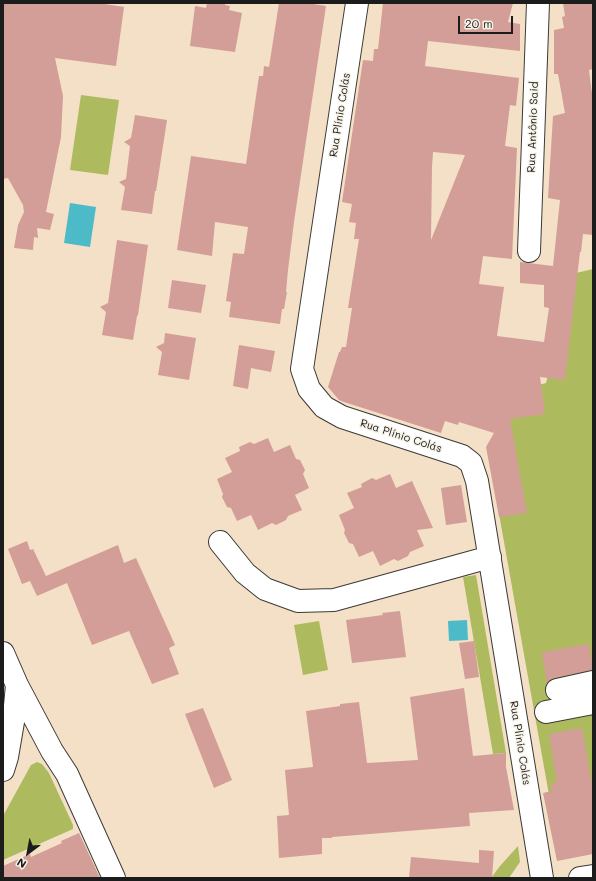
<!DOCTYPE html>
<html>
<head>
<meta charset="utf-8">
<style>
	body { margin:0 }
	#map { position:relative; width:596px; height:881px; overflow:hidden; background:#f4e0c6; font-family:Mali,sans-serif }
	canvas { display:block }
	.frame { position:absolute; inset:0; border:4px solid #1c1c1c; pointer-events:none }
	.north { position:absolute; left:8px; top:833px; width:40px; height:40px; -webkit-text-stroke:3px #f7f3e8; paint-order:stroke; rotate:212deg; font-size:11px; font-weight:700; line-height:16px; text-align:center; color:#1c1c1c }
	.north::after { content:''; display:block; margin:auto; width:14px; height:18px; background:#1c1c1c; clip-path:polygon(50% 0,100% 100%,50% 72%,0 100%) }
	.scale { position:absolute; left:458px; top:16px; width:55px; height:18px; box-sizing:border-box; border:2px solid #1c1c1c; border-top:0; padding-left:5px; font-size:12px; line-height:14px; white-space:nowrap; color:#1c1c1c; -webkit-text-stroke:3px #f7f3e8; paint-order:stroke }
</style>
</head>
<body>
<div id="map">
<canvas width="596" height="881"></canvas>
<div class="frame"></div>
<div class="north">N</div>
<div class="scale">20 m</div>
</div>
<script>
const context = document.querySelector('canvas').getContext('2d');
context.lineJoin = 'round';
function fill(path, color) {
  context.fillStyle = color;
  context.fill(path, 'evenodd');
}
function poly(rows) {
  const path = new Path2D();
  for (const r of rows) {
    path.moveTo(r[0], r[1]);
    for (let i = 2; i < r.length; i += 2) path.lineTo(r[i], r[i + 1]);
  }
  return path;
}
function stroke(path, color, width, dash) {
  context.strokeStyle = color;
  context.lineWidth = width;
  context.lineCap = dash ? 'butt' : 'round';
  context.setLineDash(dash || []);
  context.stroke(path);
}
function write(font, color, halo, rows, align = 'center') {
  context.font = font + ' Mali,sans-serif';
  context.lineWidth = 3;
  context.setLineDash([]);
  context.textBaseline = 'middle';
  context.strokeStyle = halo;
  context.fillStyle = color;
  for (const [text, x, y, turn = 0] of rows) {
    context.save();
    context.translate(x, y);
    context.rotate((+turn || 0) * Math.PI / 180);
    context.textAlign = isNaN(turn) ? turn : align;
    if (halo) context.strokeText(text, 0, 0);
    context.fillText(text, 0, 0);
    context.restore();
  }
}
const green = poly([
	[81,95,119,100,108,175,70,170],
	[593,269,593,788,549,795,488,452,517,391,546,383,576,273],
	[476,575,506,753,493,754,480,677,463,577],
	[319,621,328,670,303,675,294,625],
	[37,762,42,764,49,773,73,825,73,829,3,860,3,816,31,765],
	[518,846,520,862,509,878,491,878,500,866]
]);
const water = poly([
	[70,203,96,207,90,247,64,243],
	[467,620,468,640,449,641,448,621]
]);
const building = poly([
	[3,3,98,3,124,7,116,66,55,58,63,96,61,137,46,212,54,214,50,230,37,228,38,238,34,237,33,250,14,248,18,225,24,212,23,205,8,178,3,179],
	[207,3,225,3,225,5,230,6,229,10,242,13,235,52,190,46,195,6,206,8],
	[279,3,307,3,326,6,294,222,288,270,286,292,287,292,284,309,282,309,280,324,229,317,231,302,226,301,233,253,244,254,248,227,215,222,212,256,177,250,191,156,246,164,259,76,263,76,264,66,269,67],
	[383,3,513,3,508,22,520,24,520,51,428,41,425,66,519,78,516,106,510,105,505,146,517,148,512,259,483,256,479,284,504,287,497,336,544,342,549,308,544,307,544,285,520,283,520,262,553,266,560,200,548,198,553,116,565,113,558,74,554,74,554,30,564,28,562,17,565,16,563,3,593,3,593,69,589,70,593,101,593,235,583,234,581,252,580,252,565,380,540,377,545,414,510,419,527,513,499,517,486,447,494,433,459,422,458,425,445,421,441,433,344,402,339,400,328,387,339,352,340,352,342,347,346,347,352,308,348,308,359,239,354,239,356,223,349,222,352,204,342,202,363,60,373,61,374,49,378,49],
	[433,152,465,155,431,240,432,167],
	[135,115,167,120,156,191,155,191,152,214,121,210,125,187,119,182,126,179,130,146,124,142,131,138],
	[117,240,148,245,138,315,137,316,133,340,102,335,106,312,100,307,108,303],
	[172,280,206,285,201,313,168,308],
	[165,333,196,338,189,380,158,375,162,352,156,347,164,343],
	[239,345,275,351,271,372,251,368,248,389,233,386],
	[268,438,274,452,290,445,296,459,300,460,305,470,303,474,309,488,295,495,302,510,288,516,286,520,276,525,272,523,258,530,251,515,237,521,231,508,227,507,222,497,223,494,217,479,232,472,225,458,240,451,239,447,250,442,254,444],
	[390,474,396,488,412,481,433,528,417,530,424,546,410,552,408,556,398,561,394,559,380,566,373,551,359,557,353,544,349,543,344,533,345,530,339,515,354,508,347,493,362,487,361,484,372,478,376,480],
	[461,485,467,522,446,525,441,488],
	[27,541,30,550,33,549,46,576,118,545,124,563,136,558,175,645,169,648,179,674,152,684,129,631,92,645,67,583,37,596,30,581,22,584,8,549],
	[400,611,406,657,352,663,346,620,383,615,382,613],
	[474,641,479,677,465,679,459,643],
	[589,644,593,670,554,678,549,681,547,684,542,652],
	[464,688,473,756,506,753,506,767,514,810,469,813,470,826,332,837,332,838,322,838,322,854,279,858,277,816,289,815,285,770,313,767,306,711,340,706,340,704,359,702,367,763,418,760,410,697],
	[203,708,232,780,214,788,185,714],
	[582,728,593,790,593,854,557,861,543,793,552,791,551,783,557,782,549,734],
	[79,833,100,878,3,878,3,866,30,854,31,857,62,843,61,841],
	[479,850,494,851,492,878,409,878,411,857,479,863]
]);
const minor = poly([
	[357,3,302,369,309,389,324,407,342,417,462,456,471,463,477,481,542,878],
	[529,251,538,3],
	[220,542,245,573,265,589,298,601,334,600,490,557],
	[3,653,17,685,14,716,7,757,3,770],
	[17,685,52,751,67,774,114,878],
	[557,690,593,682],
	[546,712,593,703],
	[580,878,593,876]
]);
const streetNames = [
	["Rua Plínio Colás",340,115,-81],
	["Rua Antônio Said",533,127,-88],
	["Rua Plínio Colás",401,436,18],
	["Rua Plínio Colás",520,743,81]
];
fill(green, '#adbb5e');
fill(water, '#4dbac8');
fill(building, '#d39d98');
stroke(minor, '#3c3936', 24);
stroke(minor, '#fff', 22);
write('11px', '#1c1c1c', '#f7f3e8', streetNames);
</script>
</body>
</html>
